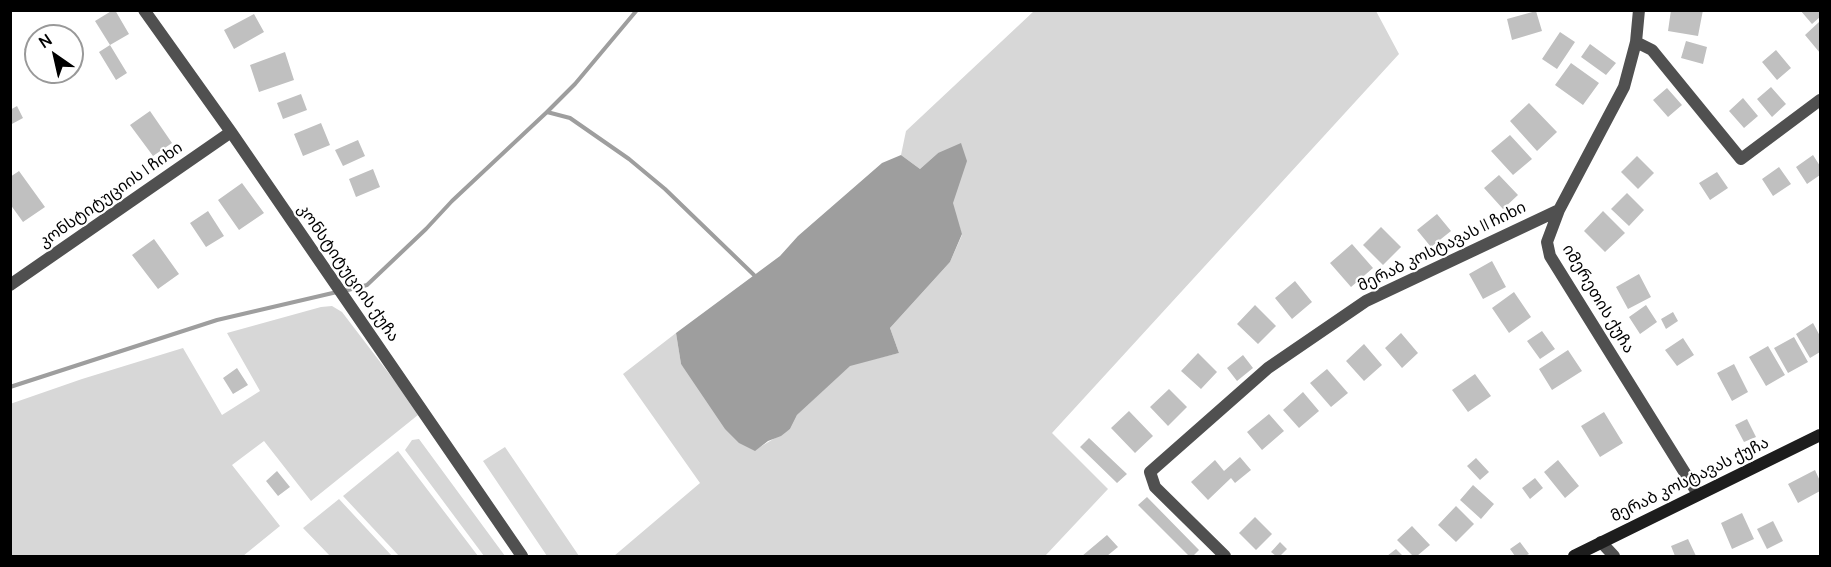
<!DOCTYPE html>
<html>
<head>
<meta charset="utf-8">
<style>
	body { margin:0 }
	#map { position:relative; width:1831px; height:567px; overflow:hidden; background:#fff; font-family:Manrope,sans-serif }
	canvas { display:block }
	.frame { position:absolute; inset:0; border:12px solid #000; pointer-events:none }
	.north { position:absolute; left:24px; top:24px; width:60px; height:60px; box-sizing:border-box; background:#fff; border:2px solid #999; border-radius:50%; rotate:326deg; font-size:16px; font-weight:700; line-height:24px; text-align:center; color:#000 }
	.north::after { content:''; display:block; margin:auto; width:21px; height:27px; background:#000; clip-path:polygon(50% 0,100% 100%,50% 72%,0 100%) }
</style>
</head>
<body>
<div id="map">
<canvas width="1831" height="567"></canvas>
<div class="frame"></div>
<div class="north">N</div>
</div>
<script>
const context = document.querySelector('canvas').getContext('2d');
context.lineJoin = 'round';
function fill(path, color) {
  context.fillStyle = color;
  context.fill(path, 'evenodd');
}
function poly(rows) {
  const path = new Path2D();
  for (const r of rows) {
    path.moveTo(r[0], r[1]);
    for (let i = 2; i < r.length; i += 2) path.lineTo(r[i], r[i + 1]);
  }
  return path;
}
function stroke(path, color, width, dash) {
  context.strokeStyle = color;
  context.lineWidth = width;
  context.lineCap = dash ? 'butt' : 'round';
  context.setLineDash(dash || []);
  context.stroke(path);
}
function write(font, color, halo, rows, align = 'center') {
  context.font = font + ' Manrope,"Noto Sans Georgian",sans-serif';
  context.lineWidth = 4.5;
  context.setLineDash([]);
  context.textBaseline = 'middle';
  context.strokeStyle = halo;
  context.fillStyle = color;
  for (const [text, x, y, turn = 0] of rows) {
    context.save();
    context.translate(x, y);
    context.rotate((+turn || 0) * Math.PI / 180);
    context.textAlign = isNaN(turn) ? turn : align;
    if (halo) context.strokeText(text, 0, 0);
    context.fillText(text, 0, 0);
    context.restore();
  }
}
const green = poly([
	[1034,11,1376,11,1399,54,1052,433,1108,489,1045,556,614,556,700,483,623,374,676,333,681,364,755,450,790,429,797,415,850,365,899,353,890,328,950,262,962,235,952,203,958,184,938,153,920,169,901,155,906,131],
	[332,306,342,312,413,405,418,415,311,501,264,441,232,465,280,526,243,556,11,556,10,404,82,379,183,348,222,415,260,391,227,333,321,307],
	[419,439,505,556,484,556,405,450,412,440],
	[505,447,579,556,547,556,483,461],
	[398,451,478,556,399,556,343,496],
	[339,499,392,556,330,556,303,528]
]);
const water = poly([
	[961,143,967,161,953,203,962,234,950,262,890,328,899,353,850,366,797,415,790,429,781,436,768,441,755,451,739,443,725,429,681,364,676,333,780,256,798,236,882,163,901,155,920,169,938,153]
]);
const stream = poly([
	[547,112,575,84,637,10],
	[344,291,367,285,426,229,452,201,547,112,570,118,629,159,665,189,754,275],
	[10,387,217,320,337,292]
]);
const building = poly([
	[113,10,115,10,129,34,110,45,95,21],
	[1671,10,1703,10,1698,36,1668,31],
	[1800,10,1820,10,1820,17,1812,24],
	[1536,11,1542,31,1512,40,1507,19],
	[254,14,264,32,234,49,224,30],
	[1819,22,1820,24,1820,53,1805,35],
	[1560,32,1575,42,1557,69,1542,59],
	[1686,41,1707,47,1703,64,1681,58],
	[36,43,36,72,46,72,38,76,24,49],
	[1590,44,1616,63,1606,75,1581,57],
	[110,45,127,73,116,80,99,52],
	[1776,50,1791,68,1777,80,1762,62],
	[285,52,294,80,259,92,250,65],
	[1571,63,1599,83,1583,105,1555,85],
	[1771,87,1786,104,1772,117,1757,99],
	[1667,88,1682,105,1668,117,1653,100],
	[301,94,307,110,283,119,277,103],
	[1743,98,1758,116,1744,128,1729,111],
	[1529,103,1557,132,1537,151,1510,121],
	[17,106,23,118,10,125,10,110],
	[150,111,172,143,153,156,130,125],
	[321,123,330,145,303,156,294,134],
	[1510,135,1532,159,1513,175,1491,151],
	[358,140,365,156,343,166,335,150],
	[1813,155,1820,166,1820,175,1807,184,1796,167],
	[1637,156,1654,173,1638,189,1621,172],
	[1779,167,1791,184,1773,196,1762,179],
	[373,169,380,187,356,197,349,179],
	[19,171,45,207,23,222,10,204,10,177],
	[1717,172,1728,188,1710,200,1699,183],
	[1499,175,1518,195,1503,209,1484,188],
	[242,183,264,213,239,230,218,200],
	[1627,193,1644,210,1629,226,1611,209],
	[208,211,224,236,206,247,190,223],
	[1603,211,1625,233,1605,252,1584,231],
	[1437,214,1451,231,1431,247,1417,230],
	[1381,227,1401,247,1383,265,1363,245],
	[154,239,179,274,158,289,132,255],
	[1352,244,1373,268,1351,287,1330,263],
	[1492,261,1506,287,1483,299,1469,274],
	[1639,274,1651,297,1628,309,1616,287],
	[1295,281,1312,302,1292,319,1275,298],
	[1514,292,1531,317,1509,333,1492,308],
	[1255,305,1276,326,1258,344,1237,324],
	[1646,305,1657,322,1640,334,1629,317],
	[1673,312,1678,321,1666,329,1661,319],
	[1813,323,1820,336,1820,352,1810,358,1796,334],
	[1542,331,1555,349,1540,359,1527,341],
	[1401,333,1418,353,1402,368,1385,348],
	[1794,337,1808,362,1788,373,1774,348],
	[1683,338,1694,355,1677,366,1665,350],
	[1364,344,1382,365,1364,381,1346,361],
	[1768,346,1785,375,1766,386,1749,357],
	[1568,350,1582,371,1552,390,1539,369],
	[1198,353,1217,372,1201,389,1181,371],
	[1243,355,1253,368,1237,381,1227,368],
	[1734,364,1748,392,1732,401,1717,373],
	[237,368,248,385,233,394,223,378],
	[1327,369,1348,393,1331,407,1310,383],
	[1475,374,1491,396,1468,412,1452,390],
	[1169,389,1187,407,1168,426,1150,407],
	[1303,392,1319,411,1299,428,1283,410],
	[1129,411,1153,436,1135,453,1111,428],
	[1604,412,1623,443,1600,457,1581,426],
	[1269,414,1284,431,1262,450,1247,432],
	[1747,419,1756,437,1744,442,1735,425],
	[1089,438,1127,474,1117,483,1080,447],
	[1240,457,1251,470,1235,483,1231,478,1208,500,1191,482,1215,460,1224,471],
	[1476,458,1489,472,1480,480,1467,466],
	[1558,460,1579,486,1565,498,1544,472],
	[1815,470,1820,481,1820,491,1798,503,1788,484],
	[277,471,290,487,278,496,266,481],
	[1535,478,1543,488,1530,499,1522,488],
	[1473,485,1494,504,1481,519,1460,500],
	[1147,497,1199,550,1193,556,1189,556,1138,505],
	[1456,506,1474,524,1456,542,1438,525],
	[1742,513,1754,539,1732,549,1721,523],
	[1255,517,1272,534,1256,550,1239,533],
	[1773,521,1783,541,1767,549,1757,529],
	[1412,526,1430,545,1417,556,1413,556,1397,540],
	[1107,535,1118,547,1107,556,1082,556],
	[1688,539,1696,556,1675,556,1671,546],
	[1280,542,1287,549,1280,556,1276,556,1271,552],
	[1520,542,1529,554,1525,556,1515,556,1510,549],
	[1396,549,1403,556,1387,556]
]);
const minor = poly([
	[144,10,231,132,522,556],
	[1639,10,1636,42,1624,87,1559,210,1547,242,1550,256,1698,494],
	[1636,42,1652,50,1741,159,1820,100],
	[10,285,231,132],
	[1601,542,1614,556],
	[1225,556,1155,487,1150,472,1268,368,1366,301,1559,210]
]);
const secondary = poly([
	[1574,556,1820,435]
]);
const streetNames = [
	["კონსტიტუციის I ჩიხი",111,195,-35],
	["მერაბ კოსტავას II ჩიხი",1442,247,-26],
	["კონსტიტუციის ქუჩა",348,273,55],
	["იმერეთის ქუჩა",1598,299,59],
	["მერაბ კოსტავას ქუჩა",1690,480,-26]
];
fill(green, '#d7d7d7');
fill(water, '#9e9e9e');
stroke(stream, '#9e9e9e', 4);
fill(building, '#c0c0c0');
stroke(minor, '#505050', 12);
stroke(secondary, '#1d1d1d', 12);
write('16px', '#000', '#fff', streetNames);
</script>
</body>
</html>
